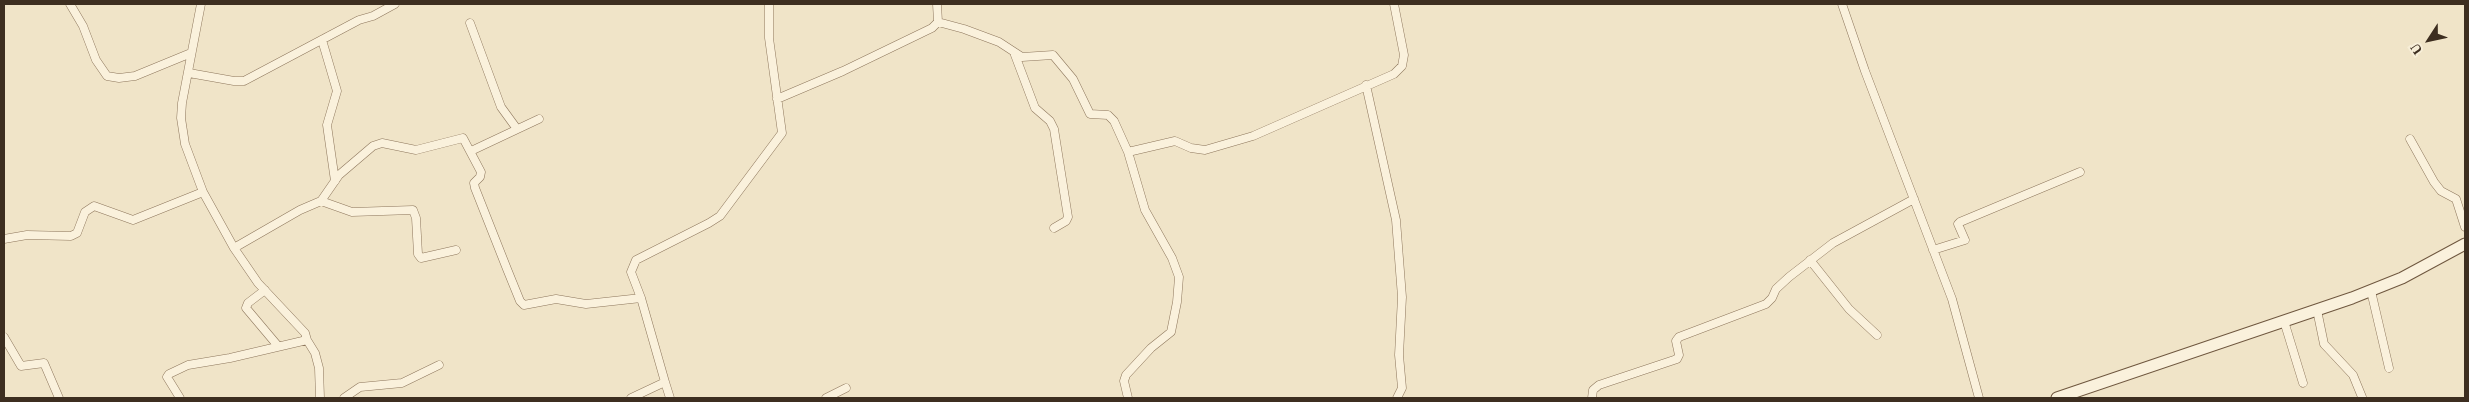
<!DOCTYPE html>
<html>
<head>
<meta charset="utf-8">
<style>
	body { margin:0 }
	#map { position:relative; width:2469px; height:402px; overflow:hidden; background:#f0e4c8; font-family:"Times New Roman",serif }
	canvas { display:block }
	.frame { position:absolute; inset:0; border:5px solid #3d2e20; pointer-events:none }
	.north { position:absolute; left:2404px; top:15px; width:50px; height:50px; -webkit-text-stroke:4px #f7eed8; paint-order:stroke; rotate:235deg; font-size:14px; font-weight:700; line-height:20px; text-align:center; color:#3d2e20 }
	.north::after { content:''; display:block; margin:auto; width:18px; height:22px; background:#3d2e20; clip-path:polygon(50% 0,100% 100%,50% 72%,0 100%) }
</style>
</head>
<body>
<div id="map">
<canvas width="2469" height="402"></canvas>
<div class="frame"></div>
<div class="north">U</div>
</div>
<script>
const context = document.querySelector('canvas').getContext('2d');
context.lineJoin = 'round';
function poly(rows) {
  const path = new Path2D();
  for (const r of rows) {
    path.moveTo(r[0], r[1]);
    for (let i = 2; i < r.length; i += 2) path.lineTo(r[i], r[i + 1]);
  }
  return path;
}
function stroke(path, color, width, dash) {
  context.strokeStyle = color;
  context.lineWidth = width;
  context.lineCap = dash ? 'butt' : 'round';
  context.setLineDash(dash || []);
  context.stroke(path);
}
const street = poly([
	[70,4,83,26,96,60,107,76,119,78,135,76,191,53],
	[1842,4,1865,71,1952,299,1979,398],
	[938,22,964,29,999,42,1022,57,1053,55,1073,79,1090,114,1108,115,1114,121,1128,152,1145,210,1172,258,1179,277,1177,302,1171,332,1151,348,1126,375,1124,381,1128,398],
	[470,23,501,107,517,129],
	[322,40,337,91,327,125,335,181],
	[1015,55,1035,108,1050,121,1054,129,1068,217,1066,221,1054,228],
	[189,73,234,81,244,81,359,20,373,16,395,4],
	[1366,85,1396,220,1402,297,1399,355,1402,388,1397,398],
	[777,99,843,71,932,28,938,22,937,4],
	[2410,139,2434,182,2441,191,2456,199,2465,227],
	[471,151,539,119],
	[1128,152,1175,141,1191,148,1205,150,1253,136,1394,74,1402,66,1404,55,1394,4],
	[321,201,352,212,413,210,416,218,418,254,421,258,456,250],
	[4,239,27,235,71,236,77,233,85,212,94,206,133,220,203,192],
	[234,248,300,210,321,201,339,175,373,146,382,143,416,150,463,138,481,172,480,177,474,183,475,188,507,269,520,301,524,305,556,299,586,304,641,298,665,382,631,398],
	[1933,250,1965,240,1958,224,1960,222,2080,172],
	[1810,260,1849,309,1877,335],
	[265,290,248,303,246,308,278,346],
	[2371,291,2389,368],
	[641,298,631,272,636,260,709,223,720,216,782,133,769,38,769,4],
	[2317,310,2324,344,2353,375,2362,397],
	[2284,321,2303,383],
	[4,337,21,366,44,363,59,398],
	[307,340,315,353,319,368,320,398],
	[665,382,670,398],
	[180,398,167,377,169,374,188,365,230,358,307,340,305,333,258,283,234,248,203,192,185,144,181,118,182,103,201,4],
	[344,398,360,387,402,383,439,365],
	[826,398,846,388],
	[1592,398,1593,390,1599,385,1677,359,1679,355,1676,341,1679,337,1766,304,1772,298,1776,289,1789,277,1833,243,1914,199]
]);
const secondary = poly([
	[2057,398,2352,298,2402,278,2465,244]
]);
stroke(street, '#8d765c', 9);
stroke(secondary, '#6f573f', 13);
stroke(street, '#faf1dc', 8);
stroke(secondary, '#faf1dc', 11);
</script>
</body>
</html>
